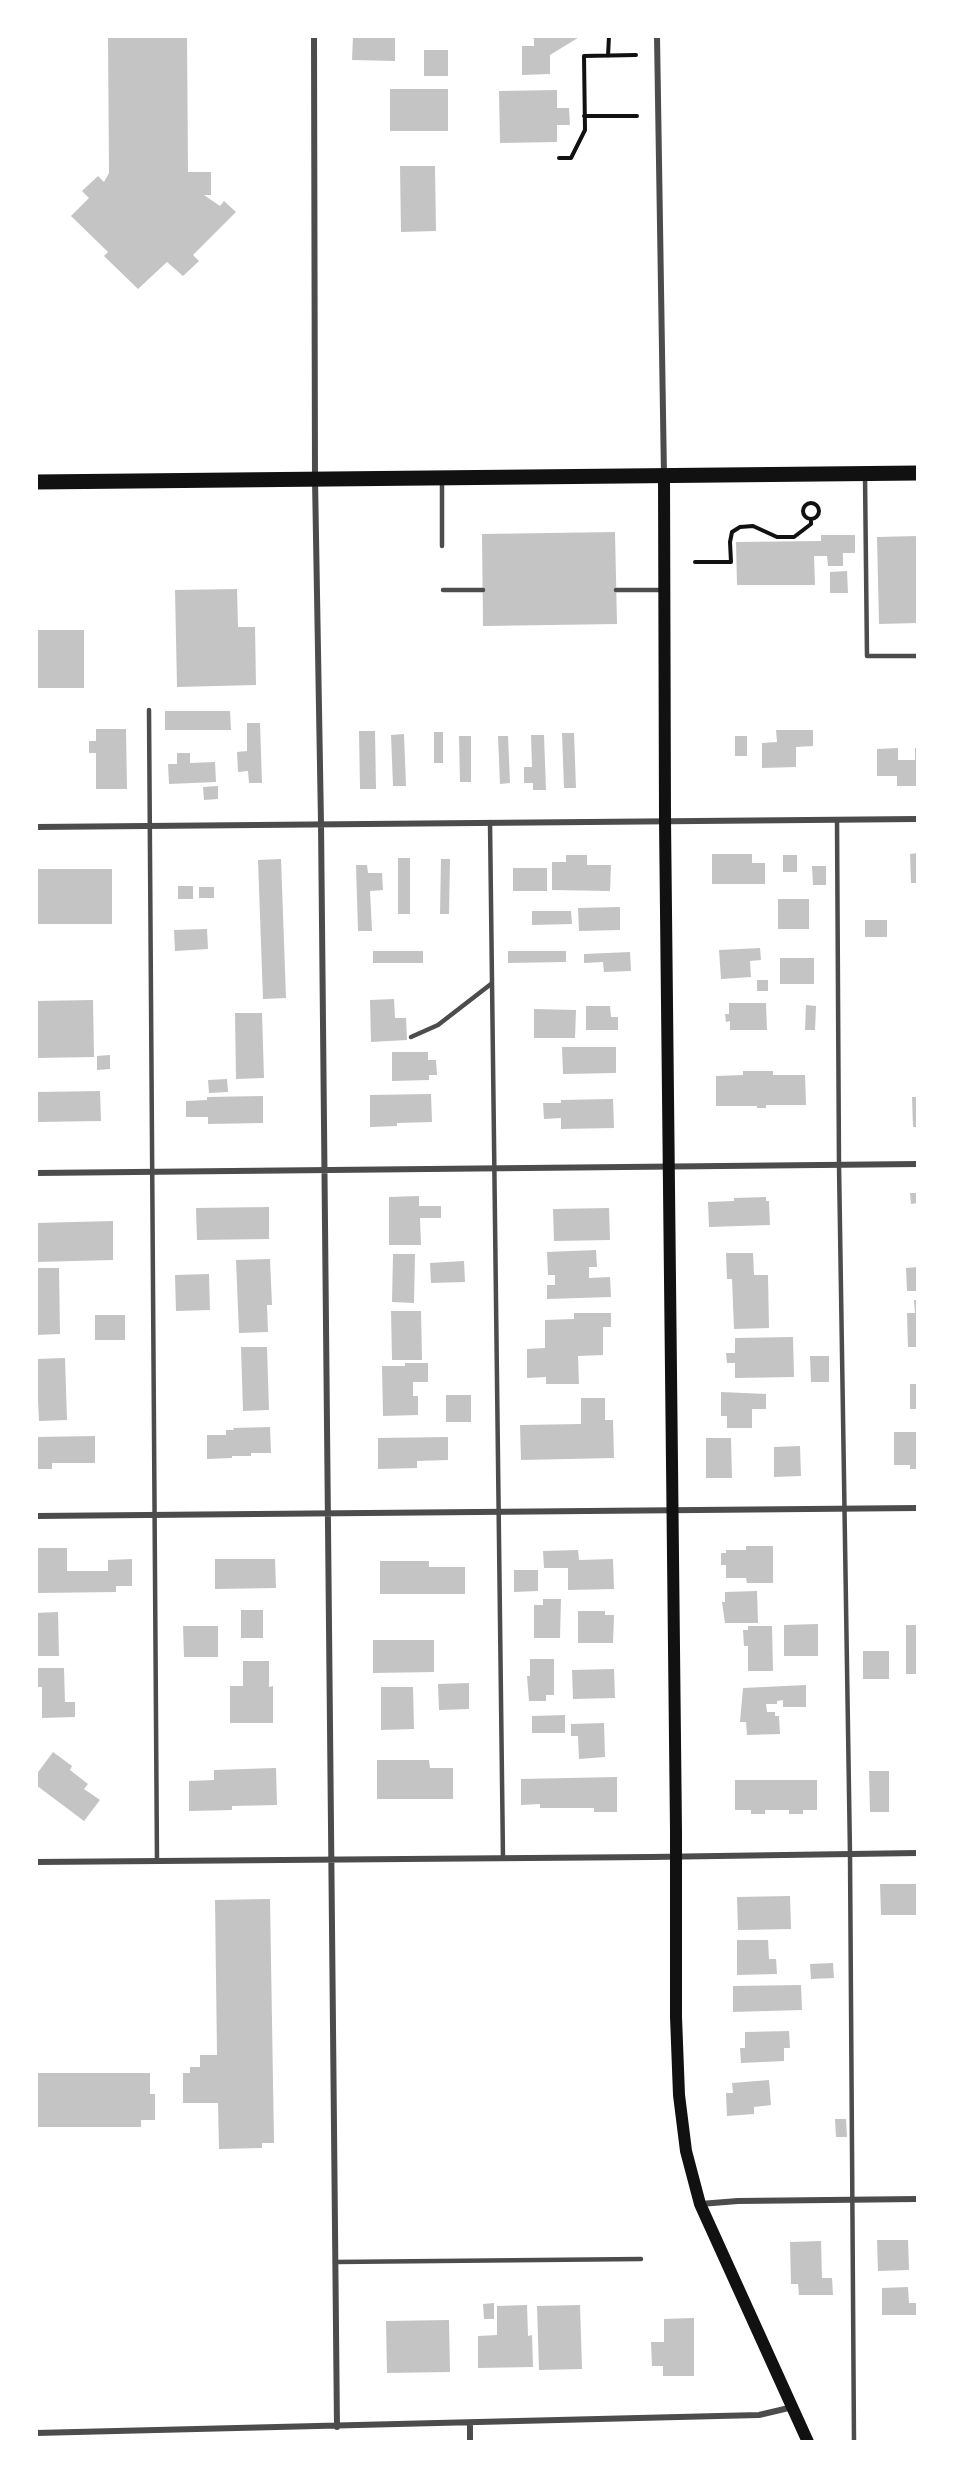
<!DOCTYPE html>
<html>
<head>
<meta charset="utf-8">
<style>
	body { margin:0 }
	#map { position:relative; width:954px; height:2478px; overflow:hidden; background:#fff; font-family:"Roboto Condensed",sans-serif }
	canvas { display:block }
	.frame { position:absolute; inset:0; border:38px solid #fff; pointer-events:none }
</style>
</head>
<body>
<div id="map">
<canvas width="954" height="2478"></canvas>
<div class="frame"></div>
</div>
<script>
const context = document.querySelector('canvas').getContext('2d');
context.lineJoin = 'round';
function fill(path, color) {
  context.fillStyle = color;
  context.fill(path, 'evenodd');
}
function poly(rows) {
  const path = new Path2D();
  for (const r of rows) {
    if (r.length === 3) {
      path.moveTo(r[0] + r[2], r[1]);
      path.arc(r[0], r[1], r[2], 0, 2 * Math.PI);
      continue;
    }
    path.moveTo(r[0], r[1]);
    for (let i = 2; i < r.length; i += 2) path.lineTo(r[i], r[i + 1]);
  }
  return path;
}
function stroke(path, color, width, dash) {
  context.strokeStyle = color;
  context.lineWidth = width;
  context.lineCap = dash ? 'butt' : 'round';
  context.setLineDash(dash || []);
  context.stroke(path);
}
const building = poly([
	[108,36,187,36,188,172,211,172,211,195,204,195,220,206,224,201,236,212,193,255,199,261,183,276,167,262,138,289,104,256,108,252,71,216,89,198,82,191,98,176,104,182,109,173],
	[353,36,395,36,395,61,352,60],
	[530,36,581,36,550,55,550,74,522,75,522,46,534,46,534,39],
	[424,50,448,50,448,76,424,76],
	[390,89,448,89,448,131,390,131],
	[557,90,557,108,569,108,570,125,557,125,557,142,500,143,499,91],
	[400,166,435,166,436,231,401,232],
	[615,532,617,624,483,626,482,534],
	[821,535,855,535,855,553,843,553,843,566,828,566,827,556,814,556,815,585,737,585,736,542,821,541],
	[918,536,918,623,879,624,877,537],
	[847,571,848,593,830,593,830,572],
	[237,589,238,627,255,627,256,685,177,687,175,590],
	[36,630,84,630,84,688,36,688],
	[165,711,230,711,231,730,165,730],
	[247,723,260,723,262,783,249,783,248,771,238,772,237,752,247,751],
	[96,729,126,729,127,789,96,789,96,753,89,753,89,741,96,741],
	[776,730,813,730,813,746,796,747,796,767,762,768,762,743,777,742],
	[359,731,375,731,376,789,360,789],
	[434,732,443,732,443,763,434,763],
	[562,733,574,733,576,788,564,788],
	[404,734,406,786,393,786,391,735],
	[531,735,544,735,546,790,533,790,533,783,524,783,524,767,532,767],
	[459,736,471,736,471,782,460,782],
	[498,736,508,736,510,783,500,784],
	[735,736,747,736,747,756,735,756],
	[898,748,898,760,915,760,915,748,918,748,918,786,897,786,897,776,877,776,877,749],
	[177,753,190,753,190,763,215,762,216,782,169,784,168,764,177,764],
	[218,786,218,799,204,800,203,787],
	[918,853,918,883,911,883,910,854],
	[712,854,752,854,752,863,765,863,765,884,712,884],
	[566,855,587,855,587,865,611,865,610,891,552,890,552,862,566,862],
	[783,855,797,855,797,872,783,872],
	[398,858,410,858,410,914,398,914],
	[281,859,286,998,263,999,258,860],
	[441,859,450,859,449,914,440,914],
	[356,865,367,865,368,873,382,873,383,890,370,891,372,931,358,931],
	[812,866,826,866,826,885,813,885],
	[513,868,547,868,547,891,513,891],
	[36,869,112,869,112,924,36,924],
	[178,886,193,886,193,899,178,899],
	[199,887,214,887,214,898,199,898],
	[778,899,809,899,809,929,778,929],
	[620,907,620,930,579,931,578,908],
	[532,911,571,911,572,924,532,925],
	[865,920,887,920,887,937,865,937],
	[207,929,208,949,175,951,174,930],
	[760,948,761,960,750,961,751,977,721,979,719,950],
	[373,951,423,951,423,963,373,963],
	[508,951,566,951,566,962,508,963],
	[630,952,631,971,604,972,603,962,584,963,584,954],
	[780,958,814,958,814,984,780,984],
	[757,980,768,980,768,991,757,991],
	[394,999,395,1018,406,1018,407,1040,371,1042,370,1000],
	[93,1000,94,1057,36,1058,36,1001],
	[729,1003,766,1003,767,1030,730,1030,730,1021,726,1022,725,1014,729,1014],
	[806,1005,816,1006,815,1030,805,1030],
	[586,1006,610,1006,611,1017,618,1017,618,1030,586,1030],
	[534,1009,576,1010,575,1038,534,1038],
	[235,1013,262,1013,264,1078,236,1079],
	[562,1047,616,1047,616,1073,563,1074],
	[392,1052,428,1052,428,1060,436,1060,437,1075,429,1075,429,1080,392,1081],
	[110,1055,110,1069,97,1070,97,1056],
	[743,1071,773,1071,773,1075,805,1075,806,1105,766,1105,766,1108,757,1108,757,1106,716,1106,716,1076,743,1075],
	[227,1079,228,1092,209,1093,208,1080],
	[100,1091,101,1121,36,1122,36,1092],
	[431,1094,432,1122,397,1123,397,1126,370,1127,370,1095],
	[263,1096,263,1123,208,1124,208,1117,186,1117,186,1101,207,1100,207,1097],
	[912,1097,918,1097,918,1127,913,1127],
	[613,1099,614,1128,561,1129,561,1118,544,1119,543,1103,561,1103,561,1100],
	[910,1193,918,1193,918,1203,911,1204],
	[419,1196,419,1206,441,1206,441,1218,420,1218,421,1245,389,1245,389,1197],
	[766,1197,766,1201,769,1201,770,1225,709,1227,708,1202,734,1201,734,1198],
	[269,1207,269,1239,197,1240,196,1208],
	[609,1208,610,1240,554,1241,553,1209],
	[113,1221,113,1260,36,1262,36,1223],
	[596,1250,597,1267,589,1267,589,1278,610,1277,611,1297,547,1299,547,1285,555,1285,555,1275,548,1275,547,1252],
	[726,1253,753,1253,754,1275,768,1275,769,1328,734,1329,732,1279,727,1279],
	[393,1254,415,1254,414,1303,392,1302],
	[270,1259,272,1305,267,1305,268,1332,239,1333,236,1260],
	[464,1261,465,1282,431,1283,430,1263],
	[918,1267,918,1291,907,1291,906,1268],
	[36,1268,59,1268,60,1334,36,1335],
	[209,1274,210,1310,176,1311,175,1275],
	[914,1300,918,1300,918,1347,908,1347,907,1313,915,1313],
	[391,1311,421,1311,422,1360,392,1360],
	[574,1313,611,1313,611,1327,603,1327,603,1355,578,1356,579,1384,546,1384,546,1377,527,1378,527,1349,545,1348,545,1320,574,1319],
	[95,1315,125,1315,125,1340,95,1340],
	[793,1337,794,1377,735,1378,735,1363,727,1363,726,1353,735,1353,735,1338],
	[241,1347,267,1347,269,1410,243,1411],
	[810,1356,829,1356,829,1382,811,1382],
	[65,1358,67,1420,39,1421,36,1359],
	[405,1363,428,1363,428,1382,413,1382,413,1396,418,1396,418,1415,383,1416,382,1366,405,1366],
	[910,1384,918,1384,918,1409,910,1409],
	[721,1392,766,1394,766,1409,752,1409,752,1428,727,1428,727,1416,721,1416],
	[446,1395,471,1395,471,1422,446,1422],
	[581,1398,605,1398,605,1420,613,1420,614,1458,521,1460,520,1425,581,1424],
	[270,1427,271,1453,251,1453,251,1456,232,1456,232,1458,207,1459,207,1435,226,1435,226,1430,234,1430,233,1428],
	[894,1432,918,1432,918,1469,910,1469,910,1465,894,1465],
	[95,1436,95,1463,52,1463,52,1469,36,1469,36,1437],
	[448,1437,448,1460,417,1461,417,1468,378,1469,378,1438],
	[706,1438,731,1438,732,1478,706,1478],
	[800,1446,801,1476,774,1477,774,1447],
	[746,1546,773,1546,773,1583,747,1583,746,1578,726,1578,726,1565,721,1565,721,1553,726,1553,726,1550,746,1550],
	[36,1548,67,1548,67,1571,108,1571,108,1560,132,1559,132,1586,116,1586,116,1592,36,1593],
	[578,1550,579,1560,613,1559,614,1589,568,1590,568,1568,544,1568,543,1551],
	[215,1559,275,1559,276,1588,215,1589],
	[380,1561,429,1561,429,1567,465,1567,465,1594,380,1594],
	[514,1570,538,1570,538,1591,514,1592],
	[757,1591,758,1623,725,1623,722,1602,725,1602,725,1592],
	[543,1599,561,1599,560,1638,534,1638,534,1605,543,1605],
	[241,1610,263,1610,263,1638,241,1638],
	[578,1611,605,1611,605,1615,614,1615,613,1643,578,1643],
	[58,1612,59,1656,36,1656,36,1613],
	[818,1624,818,1656,784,1656,784,1625],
	[906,1625,918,1625,918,1674,906,1674],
	[183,1626,218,1626,218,1657,184,1657],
	[748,1626,772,1626,773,1671,748,1671,748,1646,744,1646,743,1630,748,1630],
	[373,1640,434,1640,434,1672,373,1673],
	[863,1651,889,1651,889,1679,863,1679],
	[530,1659,554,1659,554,1695,546,1695,546,1701,529,1701,527,1676,530,1676],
	[243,1661,269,1661,269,1687,273,1686,273,1723,230,1723,230,1686,243,1686],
	[36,1668,64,1668,65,1702,75,1702,75,1717,42,1718,42,1687,36,1687],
	[614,1669,615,1698,573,1699,572,1670],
	[469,1683,469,1709,439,1710,438,1684],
	[806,1685,806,1707,783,1707,783,1700,777,1701,777,1704,766,1704,767,1712,775,1712,775,1716,779,1716,780,1734,747,1735,746,1722,740,1722,743,1688],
	[381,1687,413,1687,414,1729,381,1730],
	[565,1715,565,1733,532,1733,532,1716],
	[604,1723,605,1757,579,1759,578,1736,571,1736,571,1724],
	[53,1752,72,1766,70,1770,88,1784,84,1789,100,1800,84,1821,36,1785,36,1775],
	[377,1760,429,1760,430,1768,453,1768,453,1799,377,1799],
	[276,1768,277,1805,232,1806,232,1810,189,1811,189,1781,214,1780,214,1770],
	[869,1771,889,1771,889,1812,870,1812],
	[617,1777,617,1812,594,1812,594,1808,540,1808,540,1804,521,1805,521,1779],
	[735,1780,817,1780,817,1810,803,1810,803,1814,789,1814,789,1810,765,1810,765,1814,751,1814,751,1810,735,1810],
	[880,1884,918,1884,918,1915,881,1915],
	[790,1896,791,1929,738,1930,737,1897],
	[270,1899,274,2143,262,2143,262,2148,219,2149,218,2103,183,2103,183,2073,190,2073,190,2067,200,2067,200,2055,217,2055,215,1900],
	[737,1940,768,1940,769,1959,776,1959,777,1974,737,1975],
	[833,1963,834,1978,811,1979,810,1964],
	[801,1985,802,2010,733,2012,733,1986],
	[789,2031,790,2048,784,2048,784,2061,741,2063,740,2048,745,2048,745,2032],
	[36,2073,150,2073,150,2094,155,2094,155,2120,141,2120,141,2127,36,2127],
	[769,2080,771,2105,754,2107,754,2114,727,2116,726,2093,733,2093,732,2083],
	[835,2119,846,2119,847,2137,836,2137],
	[877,2240,908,2240,909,2270,878,2271],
	[821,2241,822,2278,832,2278,833,2295,799,2295,798,2284,791,2284,790,2242],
	[908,2287,909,2303,918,2303,918,2315,882,2315,882,2288],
	[494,2303,494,2319,484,2319,483,2304],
	[527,2305,528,2336,532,2335,533,2367,478,2368,478,2336,497,2335,497,2306],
	[580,2305,582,2369,539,2370,537,2306],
	[694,2318,694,2376,663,2376,663,2366,652,2366,651,2342,664,2342,664,2319],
	[449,2320,450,2372,387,2373,386,2321]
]);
const path = poly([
	[608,56,609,36],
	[584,116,637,116],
	[559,158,571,158,585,130,584,56,636,55],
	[811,511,8],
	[695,562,731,562,730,542,732,532,740,527,753,526,777,537,794,537,811,524,811,520]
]);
const service = poly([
	[865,476,867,656,918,656],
	[442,480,442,546],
	[443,590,483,590],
	[616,590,662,590],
	[149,710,157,1861],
	[837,820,839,1165,850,1854,854,2442],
	[490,822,503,1858],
	[411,1037,438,1025,491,984],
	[336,2262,641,2259]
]);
const minor = poly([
	[314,36,315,479,321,823,337,2427],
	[657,36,664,476],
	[36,827,918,819],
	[36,1173,918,1164],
	[36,1516,918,1508],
	[36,1862,651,1857,918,1853],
	[700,2204,738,2201,918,2199],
	[470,2424,470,2442],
	[36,2433,759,2415,793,2407]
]);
const secondary = poly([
	[664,477,665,820,676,1830,676,2017,679,2095,686,2151,700,2204,808,2442]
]);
const primary = poly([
	[36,482,918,473]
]);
fill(building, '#c4c4c4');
stroke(path, '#111', 4);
stroke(service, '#4c4c4c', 4.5);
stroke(minor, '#4c4c4c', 6);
stroke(secondary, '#111', 12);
stroke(primary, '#111', 15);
</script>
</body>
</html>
